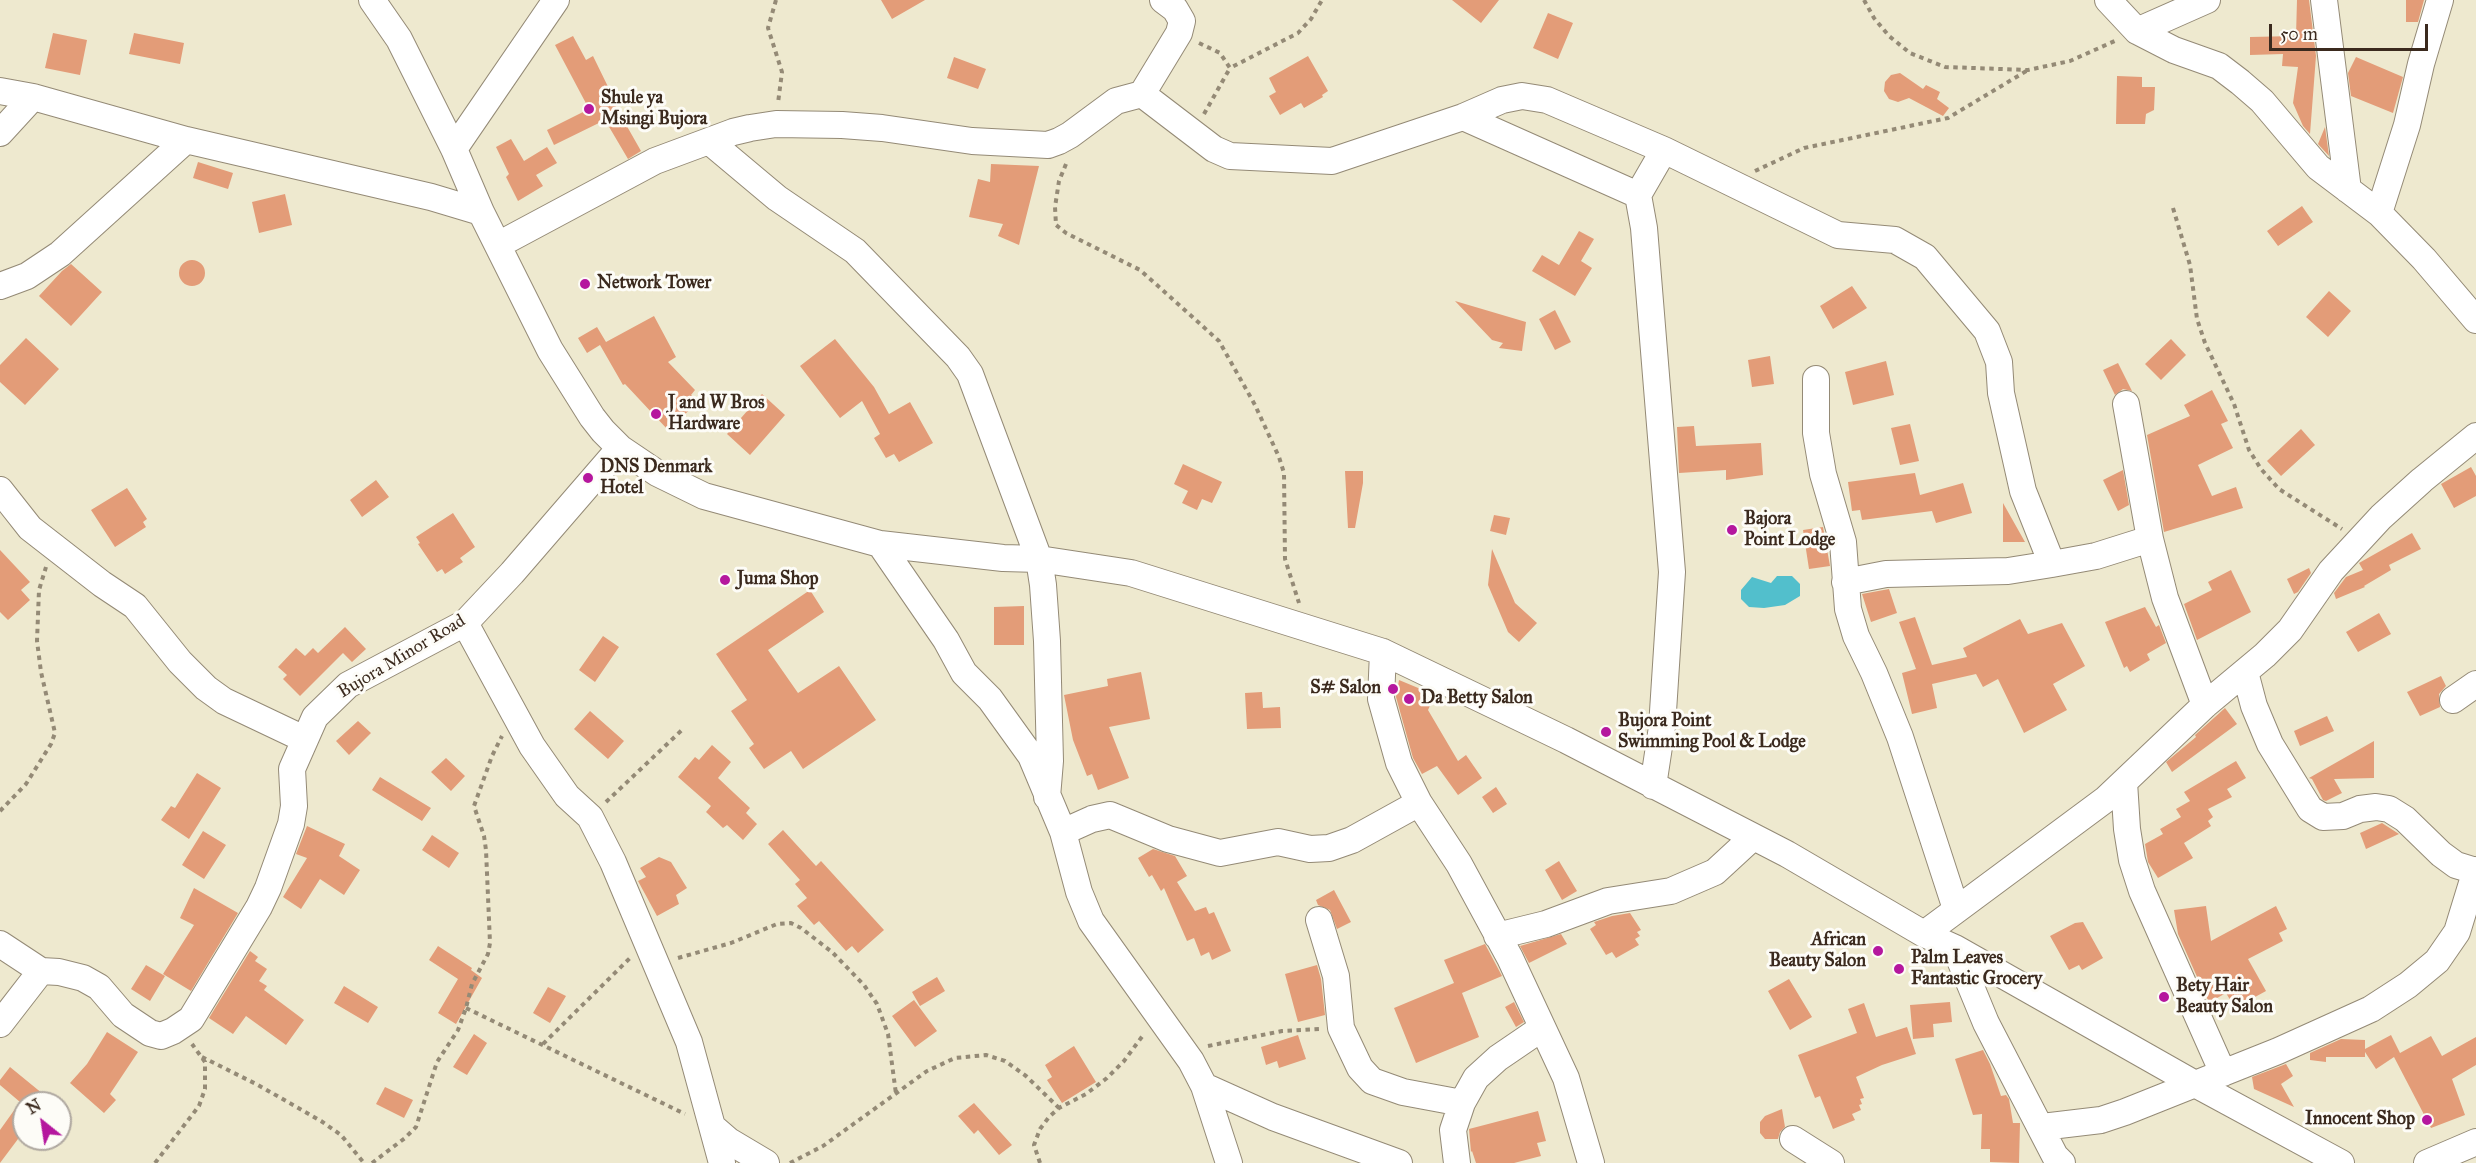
<!DOCTYPE html>
<html>
<head>
<meta charset="utf-8">
<style>
	body { margin:0 }
	#map { position:relative; width:2476px; height:1163px; overflow:hidden; background:#eee9cf; font-family:"IM FELL Great Primer",serif }
	canvas { display:block }
	.north { position:absolute; left:12px; top:1091px; width:60px; height:60px; box-sizing:border-box; background:#fdfcf7; border:2px solid #afa8a0; border-radius:50%; rotate:330deg; font-size:16px; font-weight:700; line-height:24px; text-align:center; color:#3b2a1e }
	.north::after { content:''; display:block; margin:auto; width:21px; height:27px; background:#b5179e; clip-path:polygon(50% 0,100% 100%,50% 72%,0 100%) }
	.scale { position:absolute; left:2269px; top:24px; width:159px; height:27px; box-sizing:border-box; border:3px solid #3b2a1e; border-top:0; padding-left:8px; font-size:18px; line-height:21px; white-space:nowrap; color:#3b2a1e; -webkit-text-stroke:4px #fdfcf7; paint-order:stroke }
</style>
</head>
<body>
<div id="map">
<canvas width="2476" height="1163"></canvas>
<div class="north">N</div>
<div class="scale">50 m</div>
</div>
<script>
const context = document.querySelector('canvas').getContext('2d');
context.lineJoin = 'round';
function fill(path, color) {
  context.fillStyle = color;
  context.fill(path, 'evenodd');
}
function poly(rows) {
  const path = new Path2D();
  for (const r of rows) {
    if (r.length === 3) {
      path.moveTo(r[0] + r[2], r[1]);
      path.arc(r[0], r[1], r[2], 0, 2 * Math.PI);
      continue;
    }
    path.moveTo(r[0], r[1]);
    for (let i = 2; i < r.length; i += 2) path.lineTo(r[i], r[i + 1]);
  }
  return path;
}
function stroke(path, color, width, dash) {
  context.strokeStyle = color;
  context.lineWidth = width;
  context.lineCap = dash ? 'butt' : 'round';
  context.setLineDash(dash || []);
  context.stroke(path);
}
function write(font, color, halo, rows, align = 'center') {
  context.font = font + ' "IM FELL Great Primer",serif';
  context.lineWidth = 6;
  context.setLineDash([]);
  context.textBaseline = 'middle';
  context.strokeStyle = halo;
  context.fillStyle = color;
  for (const [text, x, y, turn = 0] of rows) {
    context.save();
    context.translate(x, y);
    context.rotate((+turn || 0) * Math.PI / 180);
    context.textAlign = isNaN(turn) ? turn : align;
    if (halo) context.strokeText(text, 0, 0);
    context.fillText(text, 0, 0);
    context.restore();
  }
}
const water = poly([
	[1777,576,1792,576,1800,584,1800,596,1785,605,1764,608,1749,607,1741,599,1741,590,1752,577,1771,583]
]);
const building = poly([
	[881,0,925,0,892,19],
	[1452,0,1499,0,1481,23],
	[2297,0,2309,0,2316,56,2310,134,2303,126,2293,103,2298,67,2282,66,2283,54,2250,55,2250,37,2296,36],
	[2406,0,2424,0,2418,22,2406,22],
	[1548,13,1573,23,1558,59,1533,48],
	[53,33,87,40,80,75,45,68],
	[134,33,184,43,180,64,129,54],
	[573,36,586,60,593,56,614,99,612,100,641,151,628,159,605,120,554,145,547,130,589,109,555,45],
	[1308,56,1328,91,1322,95,1323,97,1304,108,1301,103,1280,115,1269,96,1276,92,1269,78],
	[954,57,986,69,978,89,947,78],
	[2356,57,2403,77,2393,113,2351,96,2348,73],
	[1900,73,1923,89,1926,85,1940,92,1937,99,1949,108,1943,116,1909,98,1898,102,1889,99,1884,91,1885,82,1891,75],
	[2117,76,2142,77,2142,87,2155,87,2154,110,2146,114,2145,124,2116,124],
	[2325,127,2329,156,2318,144],
	[511,139,524,161,547,147,557,163,536,175,543,186,518,201,506,177,509,174,496,147],
	[198,162,233,173,228,189,193,178],
	[991,164,1039,166,1019,245,998,236,1003,224,969,217,978,179,990,182],
	[285,194,292,225,259,233,252,202],
	[2302,206,2313,222,2278,246,2267,231],
	[1579,231,1594,239,1581,261,1592,268,1575,296,1532,271,1542,255,1559,265],
	[192,273,13],
	[71,264,102,292,71,326,39,296,62,271],
	[1852,286,1867,308,1833,329,1820,306],
	[2329,291,2351,311,2328,337,2306,317],
	[1455,301,1526,322,1522,351,1499,348,1503,343,1492,340],
	[1555,310,1571,342,1555,350,1539,319],
	[654,316,676,357,668,362,695,390,691,395,698,402,668,430,625,384,623,385,600,345,587,353,578,338,597,327,606,342],
	[26,338,59,369,25,405,0,382,0,365],
	[835,339,874,387,889,414,910,402,933,443,899,462,894,454,886,458,874,438,880,434,862,401,840,418,800,366],
	[2171,339,2186,355,2161,380,2145,364],
	[1770,356,1774,384,1752,387,1748,360],
	[1886,361,1894,395,1853,405,1845,372],
	[2118,363,2132,391,2123,389,2115,395,2103,370],
	[2212,390,2228,421,2221,424,2233,448,2198,465,2212,496,2236,487,2243,508,2164,532,2147,435,2190,416,2184,405],
	[762,394,785,415,750,455,727,434],
	[1910,424,1919,461,1900,465,1891,428],
	[1694,426,1696,446,1761,443,1763,475,1726,480,1726,470,1679,473,1677,427],
	[2301,429,2315,445,2281,476,2267,461],
	[1183,464,1222,482,1212,503,1202,499,1197,510,1182,503,1188,491,1174,484],
	[2471,467,2476,476,2476,496,2454,508,2441,484],
	[2123,470,2129,505,2118,511,2103,480],
	[1345,471,1363,471,1363,483,1355,528,1348,528],
	[1915,473,1920,495,1963,483,1972,513,1936,523,1932,511,1862,520,1860,510,1852,511,1848,482],
	[376,480,389,497,362,517,350,500],
	[127,488,147,519,143,522,146,527,115,547,91,510],
	[2003,503,2025,542,2003,542],
	[453,513,475,547,460,558,463,562,445,574,442,569,437,572,418,544,420,543,416,537],
	[1494,515,1510,518,1506,535,1490,531],
	[1823,527,1830,566,1809,569,1803,530],
	[2412,533,2421,549,2389,565,2391,570,2364,586,2365,587,2336,599,2334,593,2346,577,2363,570,2359,563],
	[1492,549,1515,603,1537,623,1519,642,1508,632,1488,585],
	[0,550,30,582,21,590,30,600,8,620,0,612],
	[2309,568,2311,573,2298,592,2294,594,2287,579],
	[2231,570,2251,612,2197,640,2184,604,2212,590,2208,582],
	[1889,589,1897,613,1871,622,1862,594],
	[810,590,824,612,768,650,798,693,839,666,876,720,803,769,791,751,764,769,749,748,754,744,731,711,747,700,716,654],
	[1024,606,1024,645,994,645,994,607],
	[2145,607,2156,627,2159,625,2166,643,2147,654,2150,660,2130,672,2127,666,2124,668,2105,622],
	[2379,613,2391,634,2358,652,2346,632],
	[1915,617,1932,665,1967,657,1963,648,2020,619,2028,634,2062,623,2085,666,2053,684,2067,710,2024,733,1998,679,1983,687,1976,674,1932,684,1937,708,1912,714,1902,673,1916,669,1899,622],
	[345,627,366,649,352,662,343,653,300,696,283,679,287,675,278,667,296,648,305,656,313,648,318,653],
	[603,636,619,647,595,682,579,670],
	[1141,672,1150,719,1109,727,1129,778,1098,790,1092,774,1087,776,1073,740,1064,695,1108,686,1107,679],
	[2441,676,2446,686,2439,694,2440,707,2420,716,2407,692],
	[1399,680,1435,695,1428,710,1458,761,1466,755,1482,778,1458,795,1437,766,1422,774,1413,758,1396,697],
	[1262,692,1263,708,1280,707,1281,728,1247,729,1245,693],
	[2225,708,2237,724,2172,772,2166,762,2196,737,2195,735],
	[590,711,624,741,608,759,574,729],
	[2327,716,2334,731,2300,746,2294,731],
	[358,721,371,733,349,755,336,741],
	[2374,741,2374,778,2334,779,2342,793,2326,801,2323,800,2312,779,2309,778],
	[712,745,731,762,718,778,750,808,746,813,757,824,743,840,727,825,723,828,706,812,711,806,678,777,695,757,699,760],
	[446,758,465,776,451,791,431,772],
	[2236,761,2246,778,2227,789,2232,797,2208,809,2213,817,2208,821,2211,826,2184,843,2193,858,2158,878,2148,862,2145,844,2163,834,2160,829,2181,817,2176,809,2190,801,2184,792],
	[197,773,221,788,189,839,161,820,171,806,175,808],
	[380,777,431,808,422,821,372,790],
	[1496,787,1507,804,1493,813,1482,797],
	[2382,823,2399,834,2366,849,2360,833],
	[307,826,345,844,339,856,360,870,344,895,320,879,301,909,283,897,307,858,296,854],
	[783,830,816,866,821,861,884,930,858,953,852,946,846,951,819,921,814,925,797,906,807,898,795,884,800,880,768,844],
	[203,831,226,845,204,879,182,865],
	[432,835,459,853,449,868,422,850],
	[1153,849,1175,856,1187,876,1177,882,1195,911,1206,907,1209,914,1214,912,1231,951,1212,960,1209,952,1201,956,1194,938,1187,941,1164,888,1161,891,1152,875,1149,877,1138,858],
	[659,857,671,862,687,888,676,895,679,904,657,916,638,881,646,877,640,868],
	[1559,861,1577,891,1562,900,1545,870],
	[194,888,238,913,191,991,163,974,194,925,180,918],
	[1334,890,1351,922,1337,929,1330,910,1318,905,1316,900],
	[2206,906,2211,941,2276,906,2287,929,2279,933,2283,941,2248,959,2266,991,2235,1008,2226,993,2210,1002,2206,997,2178,934,2174,910],
	[1630,913,1641,930,1637,932,1640,936,1635,939,1639,945,1616,958,1612,952,1606,955,1590,929,1596,925,1594,922,1612,916],
	[2083,922,2103,958,2082,970,2079,965,2069,970,2050,936,2075,923],
	[1561,934,1567,944,1529,963,1520,946],
	[1485,944,1502,976,1462,993,1479,1037,1416,1063,1394,1008,1454,983,1444,960],
	[438,946,472,968,471,970,482,978,456,1024,438,1013,458,979,429,960],
	[250,951,258,957,255,961,267,969,259,981,267,986,264,990,304,1020,286,1045,246,1016,233,1034,209,1018],
	[146,965,165,976,150,1001,131,989],
	[1317,965,1321,979,1325,1015,1298,1022,1285,974],
	[937,977,945,991,920,1006,912,992],
	[1789,979,1812,1017,1790,1030,1768,991],
	[344,986,378,1007,368,1023,334,1003],
	[548,987,566,996,550,1023,533,1013],
	[914,1000,937,1031,915,1047,892,1016],
	[1514,1002,1524,1022,1516,1027,1505,1007],
	[1950,1002,1952,1022,1933,1024,1934,1037,1913,1039,1910,1005],
	[1864,1003,1876,1037,1907,1027,1916,1054,1882,1065,1856,1077,1864,1098,1860,1099,1862,1104,1859,1105,1861,1110,1852,1114,1855,1120,1833,1129,1820,1096,1815,1098,1798,1055,1857,1033,1848,1009],
	[107,1032,138,1052,110,1094,116,1100,104,1113,70,1083,87,1064],
	[474,1034,487,1043,467,1075,453,1067],
	[1298,1035,1306,1059,1279,1068,1277,1061,1266,1065,1261,1047],
	[2391,1035,2400,1053,2431,1036,2442,1056,2476,1037,2476,1065,2452,1079,2465,1115,2431,1128,2394,1057,2376,1069,2365,1052,2365,1057,2326,1057,2326,1062,2310,1060,2310,1053,2341,1039,2365,1040,2365,1049],
	[1074,1046,1096,1082,1062,1103,1047,1080,1052,1077,1045,1065],
	[1983,1050,1990,1064,2001,1096,2006,1095,2009,1099,2013,1123,2020,1123,2019,1163,1990,1162,1990,1149,1981,1149,1982,1114,1973,1115,1955,1059],
	[2286,1064,2293,1076,2281,1084,2294,1107,2254,1089,2252,1077],
	[10,1067,54,1103,24,1103,24,1131,0,1163,0,1130,20,1102,0,1085,0,1080],
	[385,1087,413,1100,404,1118,376,1104],
	[974,1103,1012,1145,999,1155,978,1130,974,1134,958,1116],
	[1782,1109,1785,1127,1780,1132,1778,1139,1765,1139,1760,1133,1760,1122,1765,1116],
	[1538,1111,1546,1141,1537,1143,1541,1156,1514,1163,1476,1163,1472,1151,1471,1152,1469,1129]
]);
const path = poly([
	[776,0,768,28,782,72,778,103],
	[1864,0,1874,18,1889,36,1910,53,1945,67,2028,70,2070,61,2117,40],
	[1199,43,1220,53,1230,68,1298,33,1311,19,1322,0],
	[1204,114,1230,68],
	[1066,164,1059,181,1055,207,1056,225,1066,233,1140,270,1157,285,1219,341,1255,405,1279,457,1284,473,1285,559,1299,603],
	[1755,171,1804,148,1948,118,2028,70],
	[2173,208,2190,265,2197,319,2205,343,2234,404,2249,450,2261,469,2279,489,2342,529],
	[606,802,683,729],
	[0,811,26,784,51,744,55,733,41,672,37,641,39,590,46,567],
	[678,958,731,943,777,924,791,923,801,928,832,952,864,985,877,1004,888,1034,896,1094],
	[466,1008,685,1114],
	[543,1044,630,958],
	[1208,1046,1282,1031,1319,1029],
	[202,1057,258,1085,321,1121,341,1135,364,1163],
	[155,1163,199,1106,205,1089,205,1062,192,1044],
	[372,1163,405,1138,416,1127,437,1062,458,1030,466,1008,472,984,488,954,490,943,486,850,484,836,474,806,492,756,502,736],
	[790,1163,823,1146,927,1071,955,1058,986,1055,1005,1061,1026,1076,1059,1108],
	[1040,1163,1034,1145,1040,1129,1049,1117,1059,1108,1086,1094,1107,1078,1124,1061,1144,1034]
]);
const street = poly([
	[372,0,399,39,454,149,481,212,550,350,592,417,603,431,620,448,657,473,704,496,880,544,1003,558,1039,559,1131,573,1383,652,1566,740,1787,854,1924,934,1955,948,2195,1084,2341,1163],
	[2108,0,2137,31,2174,50,2219,66,2240,82,2262,101,2318,167,2379,213,2424,259,2476,320],
	[2324,0,2348,190],
	[2137,31,2207,0],
	[0,91,33,97,186,140,431,197,481,212],
	[1142,94,1179,33,1182,21,1175,9,1163,0],
	[1463,117,1638,195,1644,228,1672,572,1662,727,1653,786],
	[0,133,33,97],
	[709,141,777,198,855,251,958,357,970,374,1039,559,1043,585,1047,641,1050,761,1047,797],
	[454,149,556,0],
	[1638,195,1664,150],
	[2379,213,2407,125,2421,64,2440,0],
	[498,245,655,161,733,132,750,128,776,124,842,125,882,128,972,141,1048,145,1059,141,1070,135,1116,101,1142,94,1214,149,1230,156,1332,161,1463,117,1502,100,1522,96,1547,100,1664,150,1838,235,1895,240,1925,257,1987,331,1999,362,2001,393,2023,491,2052,564],
	[0,286,27,276,60,254,186,140],
	[1816,379,1816,433,1823,474,1843,542,1848,609,1856,636,1874,673,1900,737,1956,909],
	[2126,404,2150,539,2165,598,2205,705],
	[0,490,30,528,102,584,135,606,180,662,206,688,224,701,304,739],
	[880,544,946,640,964,673,990,699,1031,756,1063,832,1079,892,1091,921,1191,1061,1204,1086,1229,1163],
	[1845,582,1886,574,2008,571,2052,564,2096,556,2150,539],
	[465,623,532,746,567,796,590,817,613,862,689,1042,722,1163],
	[1383,652,1381,699,1399,763,1419,803,1459,864,1510,958,1566,1078,1591,1163],
	[2245,672,2254,706,2270,744,2310,809,2323,817,2343,816,2360,809,2376,807,2389,809,2405,819,2441,854,2456,865,2476,871],
	[2453,700,2476,684],
	[2124,782,2127,829,2132,860,2142,891,2223,1073],
	[1063,832,1092,819,1110,815,1168,839,1220,853,1278,842,1310,849,1329,848,1352,840,1419,803],
	[1319,920,1336,976,1341,1028,1360,1068,1372,1081,1403,1092,1462,1103],
	[1924,934,2106,799,2205,705,2265,655,2290,630,2331,571,2381,517,2422,480,2476,436],
	[1497,936,1546,924,1608,901,1671,891,1715,872,1753,837],
	[0,944,41,971,59,972,83,978,99,987,123,1015,150,1033,161,1036,173,1031,191,1019,259,907,268,888,291,824,294,806,292,769,315,717,348,685,465,623,512,573,620,448],
	[1955,948,1986,1023,2055,1156,2062,1163],
	[0,1024,41,971],
	[1204,1086,1273,1117,1399,1163],
	[2042,1127,2101,1120,2125,1112,2278,1051,2371,1009,2408,985,2437,961,2457,932,2476,870],
	[714,1128,729,1141,766,1163],
	[1793,1139,1831,1163],
	[1457,1163,1453,1130,1462,1103,1476,1078,1498,1058,1542,1028],
	[2427,1163,2476,1142]
]);
const markers = [
	[589,109,6,"#b5179e"],
	[585,284,6,"#b5179e"],
	[656,414,6,"#b5179e"],
	[588,478,6,"#b5179e"],
	[1732,530,6,"#b5179e"],
	[725,580,6,"#b5179e"],
	[1393,689,6,"#b5179e"],
	[1409,699,6,"#b5179e"],
	[1606,732,6,"#b5179e"],
	[1878,951,6,"#b5179e"],
	[1899,969,6,"#b5179e"],
	[2164,997,6,"#b5179e"],
	[2427,1120,6,"#b5179e"]
];
const poiNames = [
	["Shule ya",601,99],
	["Msingi Bujora",601,120],
	["Network Tower",597,284],
	["J and W Bros",668,404],
	["Hardware",668,425],
	["DNS Denmark",600,468],
	["Hotel",600,489],
	["Bajora",1744,520],
	["Point Lodge",1744,541],
	["Juma Shop",737,580],
	["S# Salon",1381,689,"right"],
	["Da Betty Salon",1421,699],
	["Bujora Point",1618,722],
	["Swimming Pool & Lodge",1618,743],
	["African",1866,941,"right"],
	["Beauty Salon",1866,962,"right"],
	["Palm Leaves",1911,959],
	["Fantastic Grocery",1911,980],
	["Bety Hair",2176,987],
	["Beauty Salon",2176,1008],
	["Innocent Shop",2415,1120,"right"]
];
const streetNames = [
	["Bujora Minor Road",402,657,-31]
];
fill(water, '#52bfcc');
fill(building, '#e39c78');
stroke(street, '#948a76', 28);
stroke(path, '#948a76', 4, [4.5, 4.5]);
stroke(street, '#fff', 26);
for (const [x, y, r, color] of markers) {
  const dot = new Path2D();
  dot.arc(x, y, r, 0, 2 * Math.PI);
  context.fillStyle = color;
  context.fill(dot);
  stroke(dot, '#fdfcf7', 2);
}
write('bold 18px', '#3b2a1e', '#fdfcf7', poiNames, 'left');
write('18px', '#3b2a1e', '#fdfcf7', streetNames);
</script>
</body>
</html>
